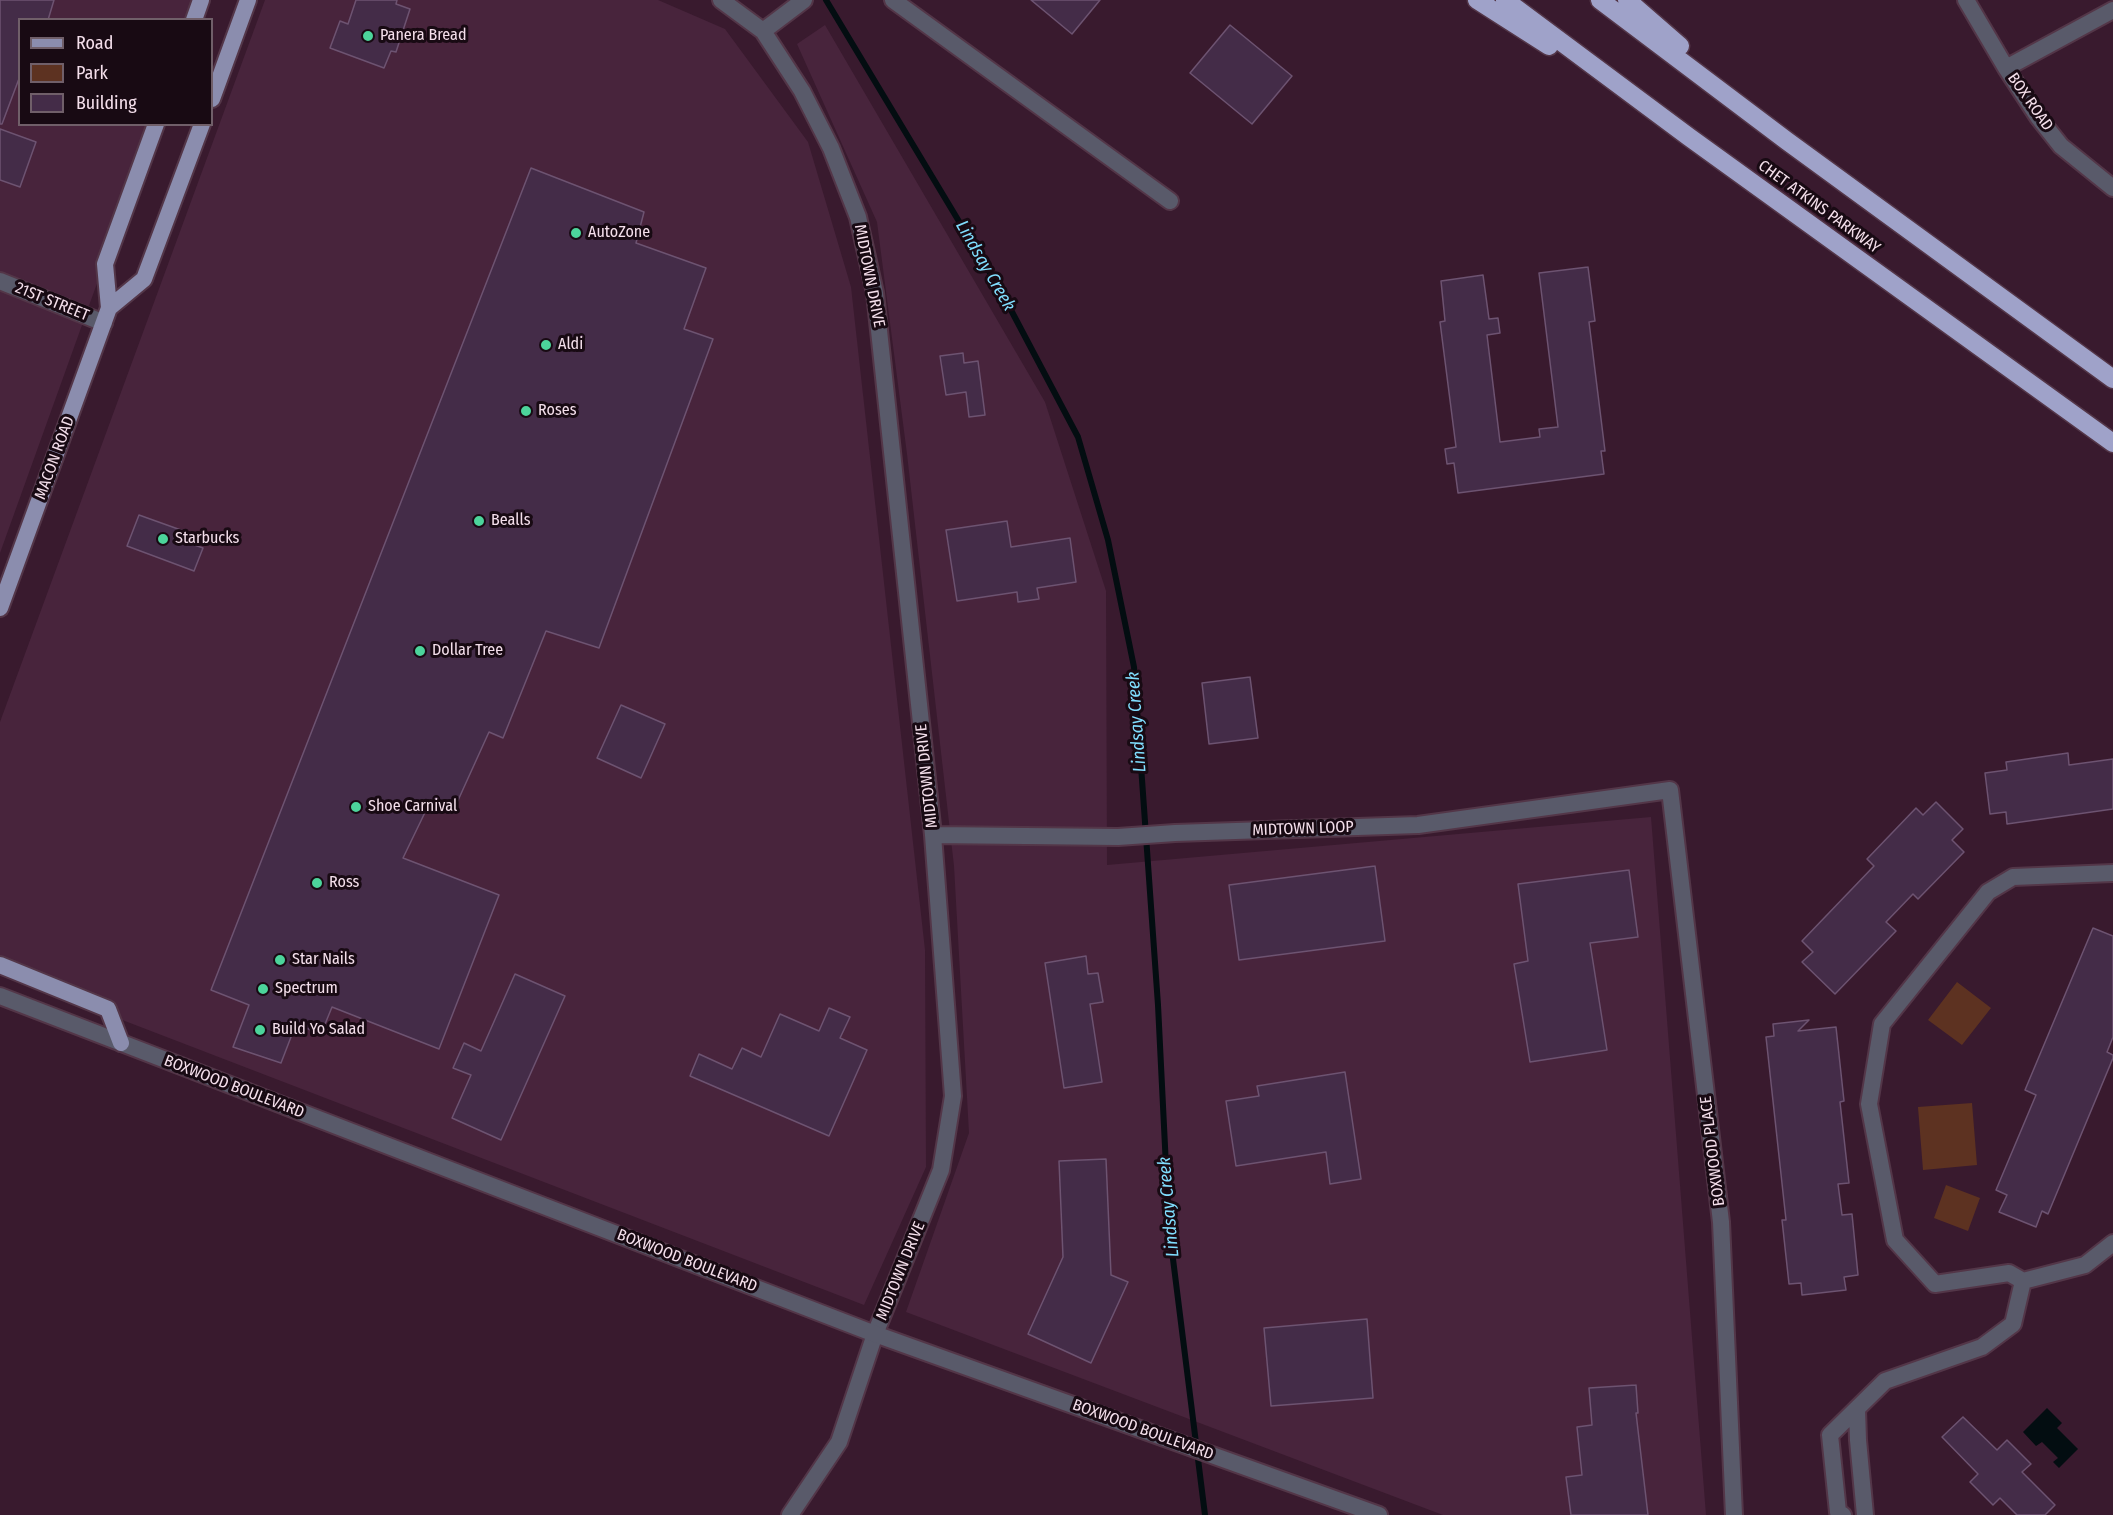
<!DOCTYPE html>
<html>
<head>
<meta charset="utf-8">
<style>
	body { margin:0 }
	#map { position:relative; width:2113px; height:1515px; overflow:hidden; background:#391a2e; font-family:"Fira Sans Condensed",sans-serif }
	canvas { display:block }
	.legend { position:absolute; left:18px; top:18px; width:195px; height:108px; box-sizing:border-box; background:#180a13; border:2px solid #705f69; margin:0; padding:8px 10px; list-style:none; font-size:18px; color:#f4dfeb }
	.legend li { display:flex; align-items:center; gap:12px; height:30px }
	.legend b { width:30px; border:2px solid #705f69 }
</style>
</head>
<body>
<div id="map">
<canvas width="2113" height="1515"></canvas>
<ul class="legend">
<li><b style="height:8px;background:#8b8dae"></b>Road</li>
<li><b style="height:16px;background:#5d3221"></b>Park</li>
<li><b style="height:16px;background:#442c48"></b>Building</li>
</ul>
</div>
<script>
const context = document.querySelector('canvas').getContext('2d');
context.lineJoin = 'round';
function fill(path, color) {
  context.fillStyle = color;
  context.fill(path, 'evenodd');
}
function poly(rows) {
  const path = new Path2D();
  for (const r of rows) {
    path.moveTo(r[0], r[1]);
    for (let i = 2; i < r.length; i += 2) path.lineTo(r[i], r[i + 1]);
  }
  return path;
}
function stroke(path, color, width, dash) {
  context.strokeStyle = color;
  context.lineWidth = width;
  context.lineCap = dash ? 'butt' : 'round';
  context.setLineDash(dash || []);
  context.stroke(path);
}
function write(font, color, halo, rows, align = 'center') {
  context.font = font + ' "Fira Sans Condensed",sans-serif';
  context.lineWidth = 6;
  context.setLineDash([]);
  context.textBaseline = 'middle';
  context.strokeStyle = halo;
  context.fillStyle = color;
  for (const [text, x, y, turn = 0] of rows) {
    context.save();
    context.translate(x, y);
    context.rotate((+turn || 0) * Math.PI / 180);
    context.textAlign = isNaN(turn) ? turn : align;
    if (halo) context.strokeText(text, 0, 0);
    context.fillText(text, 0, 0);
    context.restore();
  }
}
const built = poly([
	[0,0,198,0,191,19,20,20,20,124,154,125,0,553],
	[265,0,658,0,725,29,808,142,851,287,925,950,926,1167,864,1305,0,973,0,722],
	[825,25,1045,402,1106,591,1107,865,1651,817,1706,1515,1443,1515,906,1312,969,1133,954,866,907,454,877,222,797,44]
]);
const green = poly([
	[1957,982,1991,1008,1962,1045,1928,1020],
	[1972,1103,1977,1165,1923,1170,1918,1107],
	[1946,1185,1980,1198,1968,1231,1934,1218]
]);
const water = poly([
	[2047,1408,2062,1423,2057,1428,2078,1449,2059,1468,2053,1462,2058,1458,2042,1442,2036,1446,2023,1432]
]);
const stream = poly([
	[826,0,1002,293,1078,437,1108,540,1134,667,1158,1005,1169,1227,1205,1515]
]);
const building = poly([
	[0,0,54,0,48,20,20,20,20,76,2,124,0,124,0,0],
	[356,0,397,0,396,4,410,9,396,52,391,51,384,68,330,48,340,21,348,24,356,0],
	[1031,0,1100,0,1072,34,1031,0],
	[1230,25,1292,76,1252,124,1190,73,1230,25],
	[0,129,36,142,20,187,0,180,0,129],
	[531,168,644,212,636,243,706,268,684,329,713,339,599,648,546,631,503,738,489,732,455,807,431,800,403,858,499,895,439,1049,332,1007,321,1034,296,1024,281,1063,233,1047,249,1005,211,990,531,168],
	[1588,267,1595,321,1589,322,1605,451,1601,451,1604,474,1458,493,1454,463,1447,464,1445,449,1456,447,1440,322,1445,321,1441,281,1483,275,1489,319,1498,318,1500,333,1487,335,1500,442,1540,437,1539,429,1558,427,1539,273,1588,267],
	[963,353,964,363,978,361,985,415,969,417,966,392,946,395,940,356,963,353],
	[139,515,192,534,189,543,203,548,194,571,127,546,139,515],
	[1007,521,1011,547,1070,538,1076,582,1037,588,1039,599,1018,602,1017,592,957,601,946,530,1007,521],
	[1250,677,1258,738,1209,744,1202,683,1250,677],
	[621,705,665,724,641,778,597,758,621,705],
	[2068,753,2069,765,2113,759,2113,809,2007,824,2006,812,1990,814,1985,773,2007,770,2006,762,2068,753],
	[1936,802,1963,829,1952,840,1964,852,1918,899,1913,894,1886,922,1896,931,1835,994,1802,962,1813,952,1802,941,1874,866,1867,859,1916,808,1923,815,1936,802],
	[1375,866,1385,941,1239,960,1229,885,1375,866],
	[1629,870,1638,937,1590,943,1607,1050,1530,1062,1514,964,1528,961,1518,884,1629,870],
	[2093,928,2113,936,2113,1037,2107,1052,2113,1055,2113,1058,2048,1214,2042,1211,2036,1227,1999,1212,2007,1195,1996,1190,2036,1095,2025,1090,2093,928],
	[1086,956,1088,974,1098,973,1103,1002,1090,1004,1102,1082,1064,1088,1045,963,1086,956],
	[515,974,565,996,501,1140,452,1118,471,1075,453,1068,464,1043,481,1051,515,974],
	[829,1008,850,1017,840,1038,867,1050,829,1136,690,1076,699,1054,732,1069,742,1048,761,1057,780,1014,819,1031,829,1008],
	[1809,1020,1798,1031,1836,1027,1844,1101,1840,1102,1849,1183,1838,1184,1842,1215,1852,1214,1858,1275,1844,1277,1846,1290,1802,1295,1801,1283,1789,1284,1782,1220,1786,1220,1766,1037,1774,1036,1773,1024,1809,1020],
	[1345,1072,1361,1179,1330,1184,1326,1152,1236,1166,1226,1101,1259,1096,1257,1086,1345,1072],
	[1106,1159,1111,1275,1128,1282,1091,1363,1028,1334,1063,1257,1059,1161,1106,1159],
	[1367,1319,1373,1398,1271,1406,1264,1328,1367,1319],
	[1636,1385,1638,1413,1636,1413,1648,1515,1571,1515,1566,1477,1582,1475,1577,1427,1592,1425,1589,1388,1636,1385],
	[1963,1417,1997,1450,2007,1440,2031,1464,2022,1472,2055,1505,2045,1515,2017,1515,2000,1498,1993,1505,1970,1482,1978,1474,1942,1437,1963,1417]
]);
const minor = poly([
	[721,0,763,31,802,91,831,148,858,217,875,293,933,835,953,1096,941,1170,875,1334,839,1442,790,1515],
	[893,0,1170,201],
	[1966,0,2006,68,2038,117,2061,146,2113,188],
	[763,31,804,0],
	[2006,68,2113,10],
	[0,281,104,323],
	[933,835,1118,837,1175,833,1418,825,1670,790,1721,1222,1734,1515],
	[2113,873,2013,877,1988,892,1882,1024,1869,1104,1895,1240,1935,1284,2009,1273,2023,1281,2085,1265,2113,1243],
	[1857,1409,1858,1440,1865,1515],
	[1843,1515,1838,1512,1830,1435,1885,1381,1982,1347,2013,1324,2023,1281]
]);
const tertiary = poly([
	[0,996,875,1334,1379,1515]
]);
const primary = poly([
	[194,20,201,0],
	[212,99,248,0],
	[109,308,144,279,202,124],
	[0,608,109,308,105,264,156,124],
	[0,965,108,1009,121,1043]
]);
const motorway = poly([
	[1477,0,1549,46],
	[1505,0,1689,137,2113,443],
	[1600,0,1787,141,2113,379],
	[1627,0,1680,46]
]);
const markers = [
	[368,36,6,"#4cd49b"],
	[576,233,6,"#4cd49b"],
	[546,345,6,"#4cd49b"],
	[526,411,6,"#4cd49b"],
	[479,521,6,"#4cd49b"],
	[163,539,6,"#4cd49b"],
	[420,651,6,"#4cd49b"],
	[356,807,6,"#4cd49b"],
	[317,883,6,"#4cd49b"],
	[280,960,6,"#4cd49b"],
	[263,989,6,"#4cd49b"],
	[260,1030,6,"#4cd49b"]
];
const poiNames = [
	["Panera Bread",380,36],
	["AutoZone",588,233],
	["Aldi",558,345],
	["Roses",538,411],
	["Bealls",491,521],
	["Starbucks",175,539],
	["Dollar Tree",432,651],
	["Shoe Carnival",368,807],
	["Ross",329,883],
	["Star Nails",292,960],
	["Spectrum",275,989],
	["Build Yo Salad",272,1030]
];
const streetNames = [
	["BOX ROAD",2030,102,55],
	["CHET ATKINS PARKWAY",1819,207,36],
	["MIDTOWN DRIVE",869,276,79],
	["21ST STREET",52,302,22],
	["MACON ROAD",55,458,-70],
	["MIDTOWN DRIVE",927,776,-96],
	["MIDTOWN LOOP",1303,829,-2],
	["BOXWOOD BOULEVARD",234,1087,21],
	["BOXWOOD PLACE",1713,1151,-97],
	["BOXWOOD BOULEVARD",687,1261,21],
	["MIDTOWN DRIVE",901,1271,-68],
	["BOXWOOD BOULEVARD",1143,1430,20]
];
const waterNames = [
	["Lindsay Creek",985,266,60],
	["Lindsay Creek",1137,722,-94],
	["Lindsay Creek",1169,1207,-95]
];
fill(built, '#48243c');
fill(green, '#5d3221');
fill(water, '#030d11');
stroke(stream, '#030d11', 6);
fill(building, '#442c48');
stroke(building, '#6d5371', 1.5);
stroke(minor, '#533648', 20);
stroke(tertiary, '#533648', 20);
stroke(primary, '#533648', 20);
stroke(motorway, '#533648', 21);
stroke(minor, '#595a6a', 16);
stroke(tertiary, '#595a6a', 16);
stroke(primary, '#8b8dae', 16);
stroke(motorway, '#9fa2c9', 18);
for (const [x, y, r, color] of markers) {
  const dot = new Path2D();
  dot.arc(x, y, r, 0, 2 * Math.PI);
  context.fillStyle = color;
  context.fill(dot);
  stroke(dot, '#180a13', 2);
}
write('16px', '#f4dfeb', '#180a13', poiNames, 'left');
write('16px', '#f4dfeb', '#180a13', streetNames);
write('italic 18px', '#80defe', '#180a13', waterNames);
</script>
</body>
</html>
